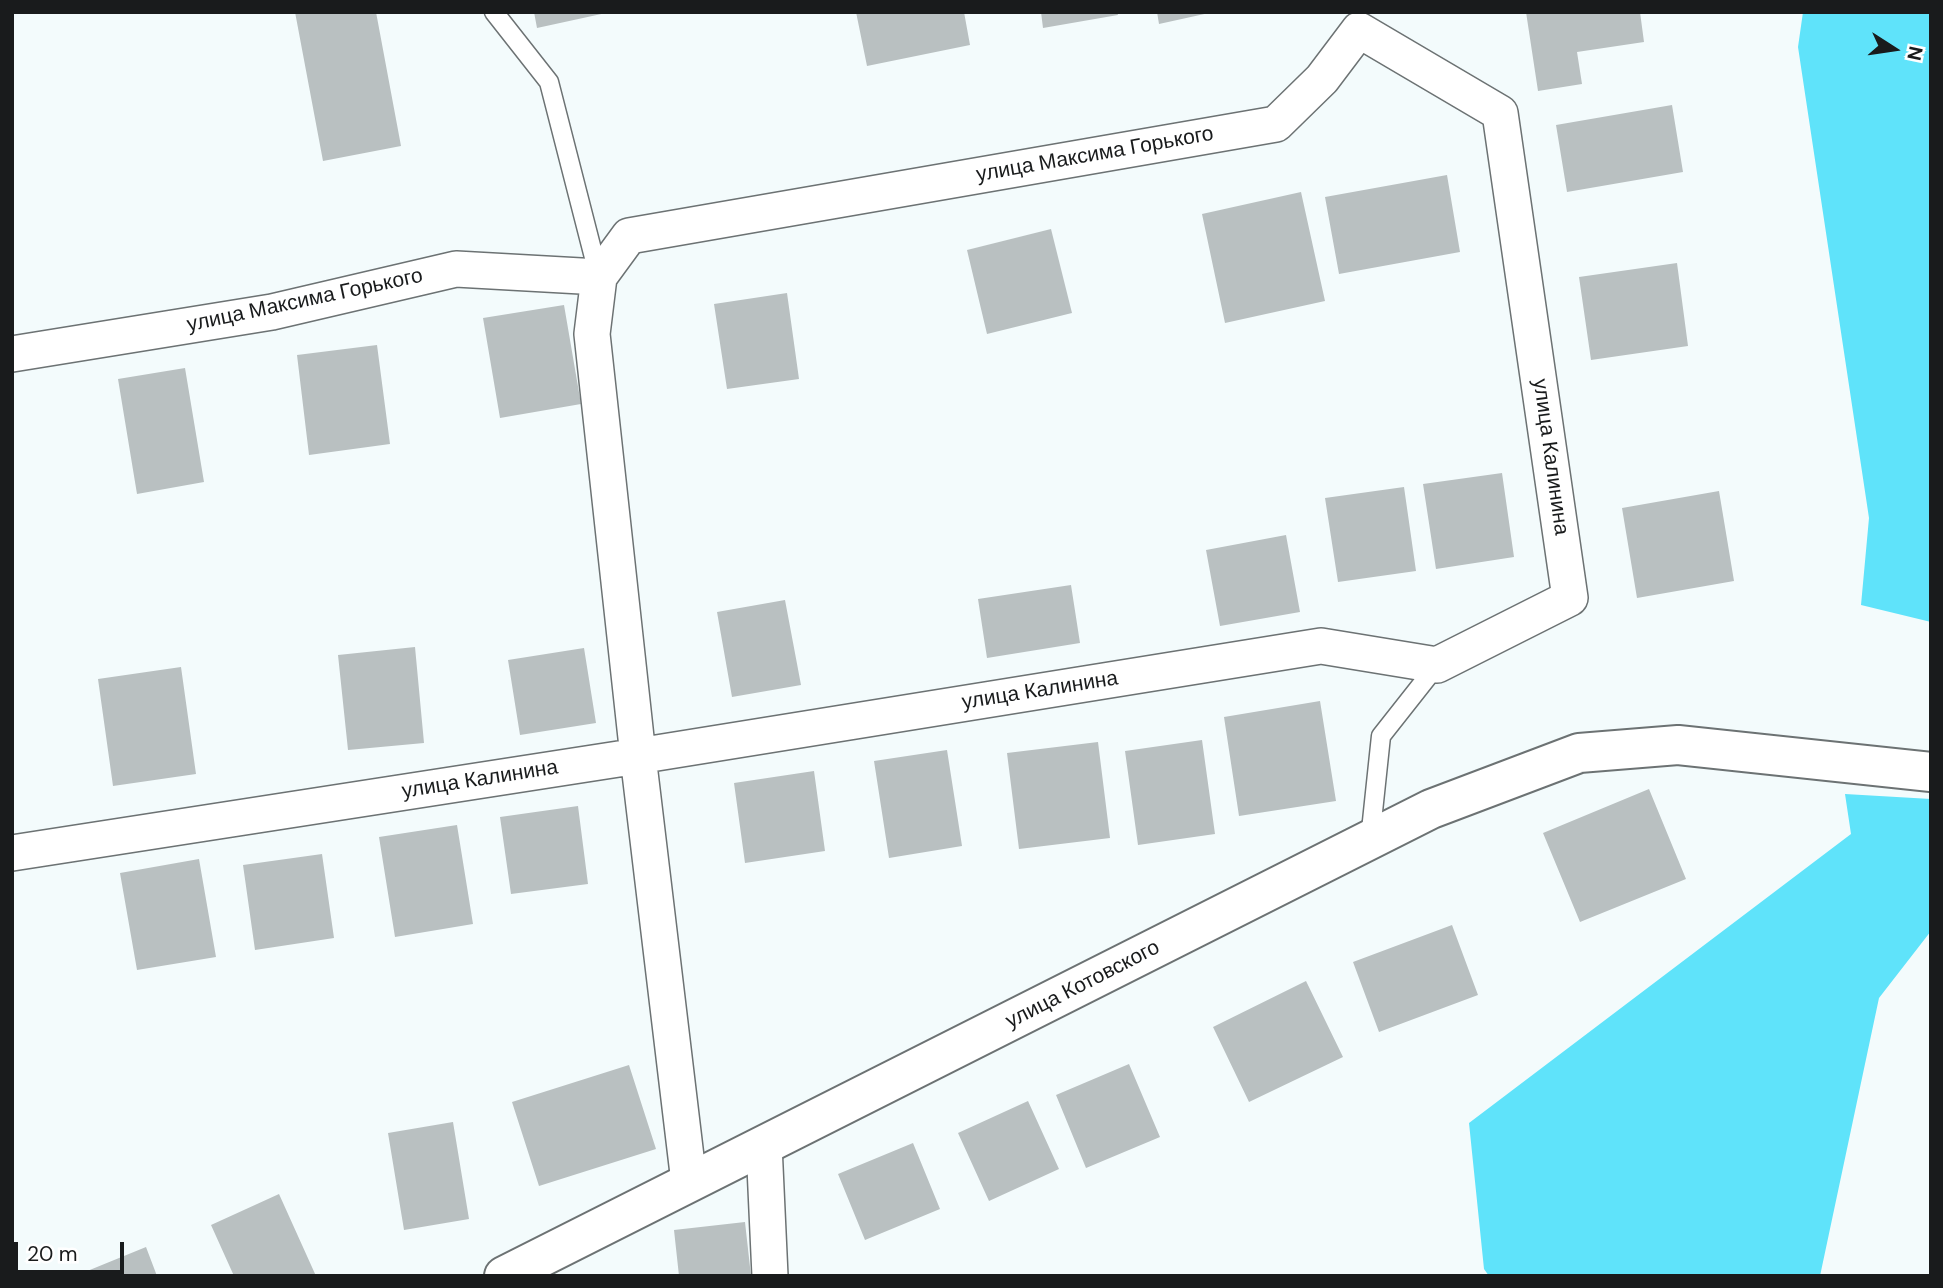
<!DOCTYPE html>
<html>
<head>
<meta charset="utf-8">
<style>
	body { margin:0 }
	#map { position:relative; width:1943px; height:1288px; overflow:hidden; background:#f3fbfc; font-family:"DM Sans",sans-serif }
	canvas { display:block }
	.frame { position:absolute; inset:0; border:14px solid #191b1c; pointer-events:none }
	.north { position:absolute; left:1859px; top:14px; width:70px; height:70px; -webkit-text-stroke:5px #fff; paint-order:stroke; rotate:102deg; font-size:19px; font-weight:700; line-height:28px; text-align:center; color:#191b1c }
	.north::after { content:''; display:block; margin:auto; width:24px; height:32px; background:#191b1c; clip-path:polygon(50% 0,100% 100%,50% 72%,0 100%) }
	.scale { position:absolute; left:14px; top:1242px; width:110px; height:32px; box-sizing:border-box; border:4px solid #191b1c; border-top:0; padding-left:9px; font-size:21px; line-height:24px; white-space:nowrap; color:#191b1c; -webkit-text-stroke:5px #fff; paint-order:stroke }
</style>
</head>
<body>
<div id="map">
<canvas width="1943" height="1288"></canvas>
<div class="frame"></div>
<div class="north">N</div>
<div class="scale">20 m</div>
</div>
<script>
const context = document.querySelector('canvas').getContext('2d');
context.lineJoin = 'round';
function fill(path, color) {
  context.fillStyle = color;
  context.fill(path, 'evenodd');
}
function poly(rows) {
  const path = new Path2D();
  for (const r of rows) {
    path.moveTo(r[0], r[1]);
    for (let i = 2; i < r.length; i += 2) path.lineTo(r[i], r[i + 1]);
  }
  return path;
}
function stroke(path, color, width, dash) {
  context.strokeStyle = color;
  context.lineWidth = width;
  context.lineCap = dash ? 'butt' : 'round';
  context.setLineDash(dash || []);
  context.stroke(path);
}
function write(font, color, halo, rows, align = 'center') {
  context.font = font + ' "DM Sans",sans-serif';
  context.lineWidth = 5;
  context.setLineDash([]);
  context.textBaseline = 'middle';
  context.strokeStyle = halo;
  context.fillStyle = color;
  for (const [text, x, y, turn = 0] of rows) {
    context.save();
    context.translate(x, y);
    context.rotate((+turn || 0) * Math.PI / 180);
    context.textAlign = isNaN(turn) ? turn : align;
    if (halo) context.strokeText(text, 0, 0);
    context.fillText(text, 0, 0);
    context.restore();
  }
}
const green = poly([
	[1803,12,1931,12,1931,622,1861,605,1869,518,1798,47],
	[1845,794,1931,799,1931,931,1879,998,1820,1276,1489,1276,1484,1269,1469,1123,1851,834]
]);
const building = poly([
	[295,12,376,12,401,146,323,161],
	[534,12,606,12,606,13,537,28],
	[856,12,964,12,970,45,867,66],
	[1041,12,1117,12,1118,15,1043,28],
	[1157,12,1209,12,1209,13,1159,24],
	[1526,12,1640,12,1644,42,1577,52,1582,84,1538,91],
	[1672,105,1683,172,1567,192,1556,125],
	[1447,175,1460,252,1339,274,1325,197],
	[1301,192,1325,301,1225,323,1202,214],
	[1051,229,1072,313,987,334,967,250],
	[1677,263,1688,346,1591,360,1579,277],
	[787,293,799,379,727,389,714,304],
	[564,305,581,404,500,418,483,318],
	[377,345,390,444,309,455,297,355],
	[185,368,204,482,137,494,118,379],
	[1502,473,1514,557,1436,569,1423,484],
	[1404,487,1416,571,1338,582,1325,498],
	[1719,491,1734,581,1637,598,1622,508],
	[1286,535,1300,612,1220,626,1206,550],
	[1071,585,1080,643,987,658,978,599],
	[785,600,801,685,732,697,717,612],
	[415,647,424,743,348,750,338,655],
	[584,648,596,723,520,735,508,660],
	[181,667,196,774,113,786,98,679],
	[1320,701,1336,801,1239,816,1224,717],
	[1202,740,1215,834,1138,845,1125,751],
	[1098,742,1110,838,1019,849,1007,753],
	[947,750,962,846,889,858,874,761],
	[814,771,825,851,745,863,734,783],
	[1649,789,1686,879,1580,922,1543,833],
	[578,806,588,884,511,894,500,817],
	[457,825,473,924,395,937,379,837],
	[322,854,334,938,255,950,243,865],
	[199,859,216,957,137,970,120,873],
	[1452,925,1478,995,1379,1032,1353,962],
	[1306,981,1343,1057,1249,1102,1213,1027],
	[1129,1064,1160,1137,1086,1168,1056,1095],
	[629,1065,656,1149,539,1186,512,1102],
	[1028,1101,1059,1169,989,1201,958,1133],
	[453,1122,469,1219,404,1230,388,1133],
	[913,1143,940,1209,865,1240,838,1174],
	[279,1194,316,1276,234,1276,211,1225],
	[745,1222,751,1276,679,1276,674,1230],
	[146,1247,157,1276,75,1276]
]);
const lane = poly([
	[494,12,549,82,599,277],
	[1370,840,1381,736,1437,665]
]);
const street = poly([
	[12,354,272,312,456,269,599,277],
	[12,853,638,756,1321,646,1437,665,1570,598,1500,113,1359,30,1322,79,1276,124,629,236,599,277,592,334,638,756,689,1182],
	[764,1145,770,1276]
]);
const secondary = poly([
	[504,1276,1431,809,1579,753,1678,745,1931,772]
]);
const streetNames = [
	["улица Максима Горького",1095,155,-10],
	["улица Максима Горького",305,301,-12],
	["улица Калинина",1550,457,82],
	["улица Калинина",1040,691,-9],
	["улица Калинина",480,780,-9],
	["улица Котовского",1083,985,-27]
];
fill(green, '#5fe3fa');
fill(building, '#b9c0c1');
stroke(lane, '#6c7273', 21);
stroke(street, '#6c7273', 38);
stroke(secondary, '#6c7273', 42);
stroke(lane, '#fff', 18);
stroke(street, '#fff', 35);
stroke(secondary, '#fff', 38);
write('21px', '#191b1c', '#fff', streetNames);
</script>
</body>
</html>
